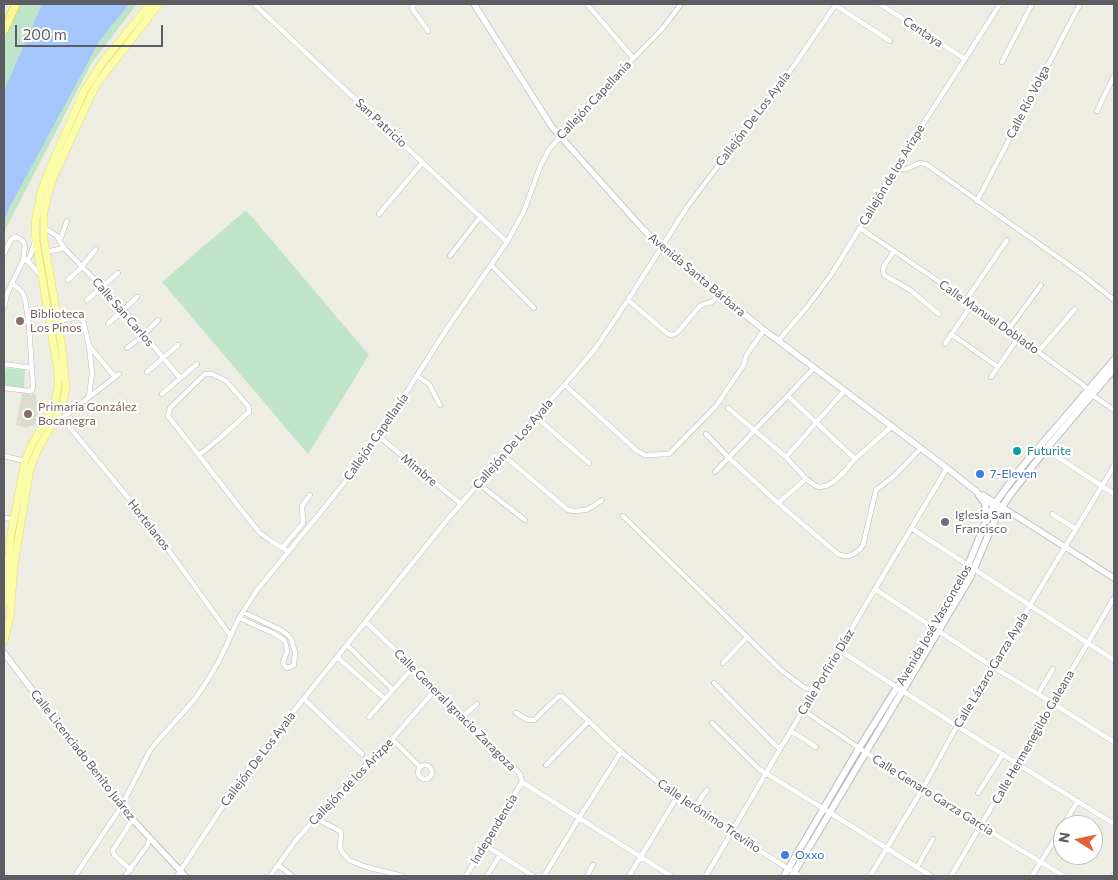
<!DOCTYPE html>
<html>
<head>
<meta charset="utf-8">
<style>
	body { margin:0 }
	#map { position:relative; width:1118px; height:880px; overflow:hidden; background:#edede3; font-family:Commissioner,sans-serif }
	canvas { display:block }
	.frame { position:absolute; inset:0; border:5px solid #5b5d63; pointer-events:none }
	.north { position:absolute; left:1053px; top:815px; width:50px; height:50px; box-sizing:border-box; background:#fff; border:1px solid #bdbec1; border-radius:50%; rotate:280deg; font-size:14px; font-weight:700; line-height:20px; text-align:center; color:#5b5d63 }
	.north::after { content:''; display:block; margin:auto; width:18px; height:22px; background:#e36134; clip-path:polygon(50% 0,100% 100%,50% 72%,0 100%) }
	.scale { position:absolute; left:15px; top:25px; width:148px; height:22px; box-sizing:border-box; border:2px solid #5b5d63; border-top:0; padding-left:6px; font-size:15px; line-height:18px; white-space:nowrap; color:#5b5d63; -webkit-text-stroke:4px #fff; paint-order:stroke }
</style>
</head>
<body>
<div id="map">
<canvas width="1118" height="880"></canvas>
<div class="frame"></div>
<div class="north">N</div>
<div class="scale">200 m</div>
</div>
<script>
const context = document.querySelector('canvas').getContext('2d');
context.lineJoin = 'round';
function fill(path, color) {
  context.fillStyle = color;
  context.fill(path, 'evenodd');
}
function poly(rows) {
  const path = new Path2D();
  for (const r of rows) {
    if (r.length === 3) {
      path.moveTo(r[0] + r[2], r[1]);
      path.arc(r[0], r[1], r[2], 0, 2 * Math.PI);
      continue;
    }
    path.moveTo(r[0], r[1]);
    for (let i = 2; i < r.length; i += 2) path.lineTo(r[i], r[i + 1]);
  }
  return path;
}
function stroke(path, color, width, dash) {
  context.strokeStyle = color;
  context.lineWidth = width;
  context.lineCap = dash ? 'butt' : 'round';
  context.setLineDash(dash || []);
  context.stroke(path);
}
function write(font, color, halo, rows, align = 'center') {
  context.font = font + ' Commissioner,sans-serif';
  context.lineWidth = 4.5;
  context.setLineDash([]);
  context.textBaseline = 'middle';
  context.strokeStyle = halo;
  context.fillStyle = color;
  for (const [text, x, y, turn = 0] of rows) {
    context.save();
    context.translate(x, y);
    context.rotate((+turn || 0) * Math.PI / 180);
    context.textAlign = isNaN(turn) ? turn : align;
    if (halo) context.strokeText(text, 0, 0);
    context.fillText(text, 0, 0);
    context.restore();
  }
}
const education = poly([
	[22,393,36,394,36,399,40,402,35,426,29,426,28,428,16,425]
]);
const green = poly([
	[16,4,137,4,91,64,4,232,4,31],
	[246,210,369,355,308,454,162,282],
	[6,368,25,370,24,389,4,387]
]);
const water = poly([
	[42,4,129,4,100,40,9,208,4,221,4,91]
]);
const minor = poly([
	[254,4,507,242],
	[414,4,412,8,428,31],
	[587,4,633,58],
	[880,4,965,59],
	[835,5,890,41],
	[1002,62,1032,4],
	[1097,111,1114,76],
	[894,169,906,169,920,163,926,164,1083,275,1114,300],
	[977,201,1080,4],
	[379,214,422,163],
	[860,228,972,304,1082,384,1095,397,1114,410],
	[44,229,48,230,57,236,64,248,123,309,180,378],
	[60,240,67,221],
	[894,251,884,266,883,271,884,275,910,290,939,314],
	[46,252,64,248],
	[4,254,10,241,13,238,16,237,20,239,23,241,25,246,23,261],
	[450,256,480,217],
	[27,260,41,276],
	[492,266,534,308],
	[68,280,79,270,96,249],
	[87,300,118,273],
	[628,300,668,334,672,335,677,333,700,306,704,304,712,302,719,294],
	[966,300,1007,240],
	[4,307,7,294,12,283,23,261,27,260,30,256,35,242],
	[58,321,79,317,83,321,84,324,89,346,92,373,89,397],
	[108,324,137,297],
	[1008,330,1041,285],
	[951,334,998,367],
	[778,341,807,307,831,275,860,228,894,169,965,59,1000,4],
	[945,344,972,304],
	[90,347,115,377],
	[127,348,144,335,158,320],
	[1038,352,1075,309],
	[4,364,32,368],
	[147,372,178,345],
	[417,376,429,384,440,405],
	[991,377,1018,338],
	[565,385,637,451,645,455,669,454,716,406,743,366,747,354,764,330],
	[4,388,29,391,32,390,33,386,29,326,25,299,22,292,12,283],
	[162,394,197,364],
	[788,396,855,459],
	[728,408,786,457,806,479,816,486,820,487,826,486,833,482,844,472,855,459,891,427],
	[56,417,62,418,149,523,230,635],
	[536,417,589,463],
	[62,418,119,374],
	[706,434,729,458,778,503,832,549,838,554,843,556,849,556,855,553,860,549,863,545,876,490,894,476,920,449],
	[377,435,461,504],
	[1044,448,1114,494],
	[199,455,220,438,249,412,249,409,248,406,226,381,212,374,205,374,170,408,168,416,201,458,239,507,259,532,271,541,289,552],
	[503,455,568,510,573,511,586,510,595,505,602,500],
	[4,456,25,461],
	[786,457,844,391],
	[715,472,814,368],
	[479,484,525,520],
	[778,503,806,479],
	[1052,514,1076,529],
	[623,516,782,671,805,688,816,690],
	[4,518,14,519],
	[911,528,1114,660],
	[282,548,303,523,302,506,310,495],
	[875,589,993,667,1038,694,1114,742],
	[239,618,273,633,284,640,286,645,287,652,283,662,284,665,287,668,291,667,294,665,295,652,291,639,288,635,281,630,243,612],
	[366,622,436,689,520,774,522,782,671,876],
	[347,645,393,690],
	[839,650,957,726,1114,824],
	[337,657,385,699],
	[723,663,747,637],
	[714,683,773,743,780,749],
	[1038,694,1053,669],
	[304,699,362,754],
	[803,710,865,752,981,826,1064,876],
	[516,713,528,720,534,720,559,696,562,696,621,752,677,797,752,846,800,876],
	[369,717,408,673],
	[462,717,477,704],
	[712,723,759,769,824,809,931,876],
	[791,731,816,747],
	[392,739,420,767],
	[425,772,7],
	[546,765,589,721],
	[978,793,1003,754],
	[694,808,707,790],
	[315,818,340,831,341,834,340,847,342,852,349,860,363,866,402,876],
	[1063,825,1078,801],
	[485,845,533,876],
	[278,865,291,875],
	[917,867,933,839],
	[131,870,114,855,113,850,133,819],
	[75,876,121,807,149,752,154,745,195,699,209,678,220,659,239,618,257,590,320,513,344,483,404,396,448,327,507,242,524,211,540,167,548,151,586,107,663,28,681,4],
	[125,876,147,846,150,838],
	[177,876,221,809,247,770,269,742,447,520,536,417,573,375,595,349,628,300,687,207,793,67,836,4],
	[270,876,296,840,338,793,392,739,436,689],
	[466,876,522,782],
	[487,876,500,855],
	[544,876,579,818,621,752],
	[587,876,593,865],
	[629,876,677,797],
	[706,876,780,749,947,468],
	[870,876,923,788,957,726,1114,466],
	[951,876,1114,598],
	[1032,876,1063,826],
	[1114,876,1114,875]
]);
const tertiary = poly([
	[474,4,552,127,642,228,662,248,764,330,947,468,977,492,979,495,996,507],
	[983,495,1114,578],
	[4,653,121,807,185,876]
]);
const secondary = poly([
	[979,495,985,503,987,519],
	[784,876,859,748,908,670,964,575,987,519,996,502,1021,468,1114,360],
	[792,876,970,578,990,531,1000,510,1010,495,1046,449,1114,369]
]);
const primary = poly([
	[4,603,11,534,25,461,31,446,50,413,55,402,58,387,58,372,36,241,35,224,41,192,48,173,84,91,102,63,150,4],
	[4,641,10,617,14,565,30,469,37,451,56,417,63,403,66,387,63,358,58,321,44,240,44,212,48,194,54,176,91,95,99,81,159,4]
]);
const trunk = poly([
	[4,30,16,4]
]);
const markers = [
	[20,321,5,"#8d6e63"],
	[28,414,5,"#8d6e63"],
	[1017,451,5,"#0f9aa8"],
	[980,474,5,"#3f7fe0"],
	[945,522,5,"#6b7280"],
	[785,855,5,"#3f7fe0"]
];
const streetNames = [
	["Centaya",923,32,33],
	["Callejón Capellanía",594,100,-47],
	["Calle Río Volga",1028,102,-63],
	["Callejón De Los Ayala",753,119,-53],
	["San Patricio",381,123,43],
	["Callejón de los Arizpe",892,175,-59],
	["Avenida Santa Bárbara",697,275,40],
	["Calle San Carlos",123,312,49],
	["Calle Manuel Doblado",989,317,35],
	["Callejón Capellanía",376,437,-55],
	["Callejón De Los Ayala",513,444,-49],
	["Mimbre",419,470,40],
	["Hortelanos",149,525,52],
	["Avenida José Vasconcelos",934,625,-60],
	["Calle Lázaro Garza Ayala",991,670,-59],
	["Calle Porfirio Díaz",826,672,-59],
	["Calle General Ignacio Zaragoza",455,710,45],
	["Calle Hermenegildo Galeana",1033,737,-60],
	["Calle Licenciado Benito Juárez",83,755,52],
	["Callejón De Los Ayala",258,759,-53],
	["Callejón de los Arizpe",351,782,-46],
	["Calle Genaro Garza Garcia",933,795,32],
	["Calle Jerónimo Treviño",709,816,34],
	["Independencia",494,829,-59]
];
const educationNames = [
	["Biblioteca",30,314],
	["Los Pinos",30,328],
	["Primaria González",38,407],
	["Bocanegra",38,421]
];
const cultureNames = [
	["Futurite",1027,451]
];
const shopNames = [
	["7-Eleven",990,474],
	["Oxxo",795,855]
];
const worshipNames = [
	["Iglesia San",955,515],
	["Francisco",955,529]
];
fill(education, '#dddcd1');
fill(green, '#c0e4c7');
fill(water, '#a5c6fc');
stroke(minor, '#bbbbc1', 5.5);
stroke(tertiary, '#bbbbc1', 7);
stroke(secondary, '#b9bac1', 8);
stroke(primary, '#ecde5d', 8);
stroke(trunk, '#e8cb08', 9);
stroke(minor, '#fff', 4.5);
stroke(tertiary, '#fff', 5.5);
stroke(secondary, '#fff', 6);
stroke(primary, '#fafca9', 7);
stroke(trunk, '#faf69c', 8);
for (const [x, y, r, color] of markers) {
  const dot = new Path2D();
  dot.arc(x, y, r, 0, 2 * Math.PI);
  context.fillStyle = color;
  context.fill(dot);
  stroke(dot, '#fff', 2);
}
write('12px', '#5b5d63', '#fff', streetNames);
write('12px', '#785e54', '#fff', educationNames, 'left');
write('12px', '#0d838f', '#fff', cultureNames, 'left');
write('12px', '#366cbe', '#fff', shopNames, 'left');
write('12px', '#5b616d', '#fff', worshipNames, 'left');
</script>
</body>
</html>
